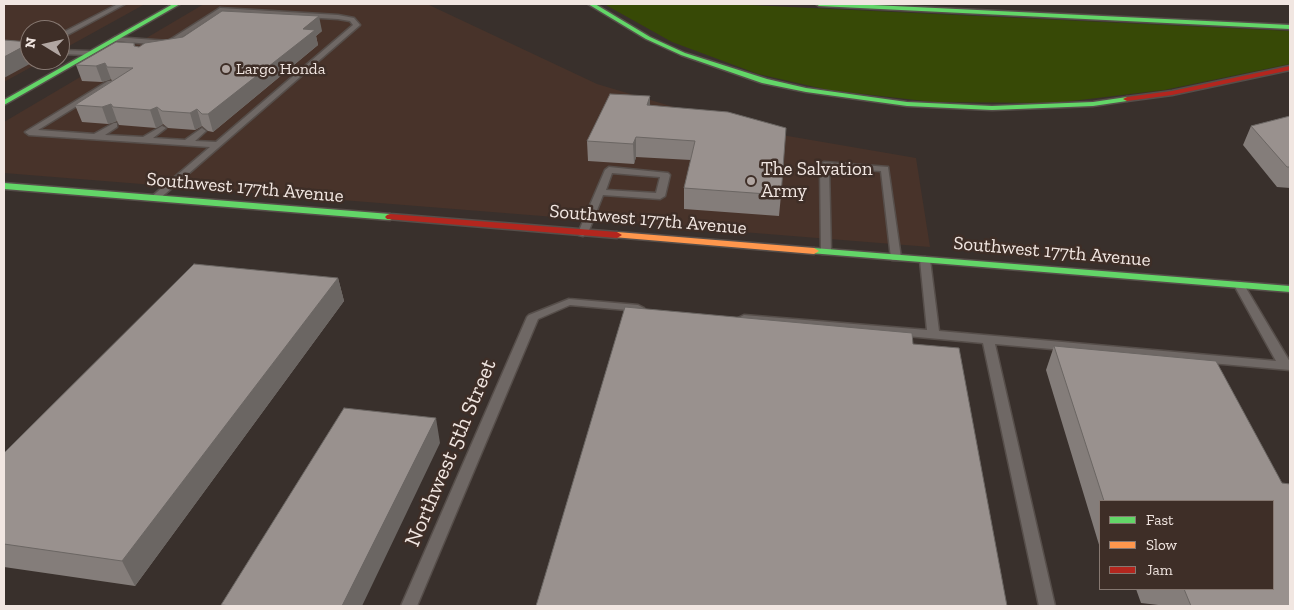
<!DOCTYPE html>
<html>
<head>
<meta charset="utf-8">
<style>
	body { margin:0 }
	#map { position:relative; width:1294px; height:610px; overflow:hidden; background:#39302c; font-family:"Zilla Slab",serif }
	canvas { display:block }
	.frame { position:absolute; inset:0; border:5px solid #f1e6e1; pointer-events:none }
	.legend { position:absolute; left:1099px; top:500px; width:175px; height:90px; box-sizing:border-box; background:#3e2e27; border:1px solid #867871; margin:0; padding:6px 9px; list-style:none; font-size:15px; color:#f1e6e1 }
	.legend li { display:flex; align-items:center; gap:10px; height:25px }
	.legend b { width:25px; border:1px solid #867871 }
	.north { position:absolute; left:20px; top:20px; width:50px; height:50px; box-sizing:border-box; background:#3e2e27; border:1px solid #867871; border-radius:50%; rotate:279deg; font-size:14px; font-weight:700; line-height:20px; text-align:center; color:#f1e6e1 }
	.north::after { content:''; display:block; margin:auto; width:18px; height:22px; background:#b1a6a2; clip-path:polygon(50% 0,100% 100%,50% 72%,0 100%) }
</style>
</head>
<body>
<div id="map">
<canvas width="1294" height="610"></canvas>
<div class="frame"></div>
<ul class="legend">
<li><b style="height:6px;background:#63d668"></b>Fast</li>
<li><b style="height:6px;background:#ff974d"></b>Slow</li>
<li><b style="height:6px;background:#b3261e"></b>Jam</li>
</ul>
<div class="north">N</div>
</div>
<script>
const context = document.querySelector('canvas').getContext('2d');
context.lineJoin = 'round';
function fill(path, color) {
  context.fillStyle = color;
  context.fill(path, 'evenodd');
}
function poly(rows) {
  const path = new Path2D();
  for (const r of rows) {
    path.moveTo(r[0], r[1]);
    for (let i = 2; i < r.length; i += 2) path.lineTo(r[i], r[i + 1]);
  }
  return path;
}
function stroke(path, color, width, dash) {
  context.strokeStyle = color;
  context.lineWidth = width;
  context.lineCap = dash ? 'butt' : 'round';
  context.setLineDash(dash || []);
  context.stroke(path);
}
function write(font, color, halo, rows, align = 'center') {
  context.font = font + ' "Zilla Slab",serif';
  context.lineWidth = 5;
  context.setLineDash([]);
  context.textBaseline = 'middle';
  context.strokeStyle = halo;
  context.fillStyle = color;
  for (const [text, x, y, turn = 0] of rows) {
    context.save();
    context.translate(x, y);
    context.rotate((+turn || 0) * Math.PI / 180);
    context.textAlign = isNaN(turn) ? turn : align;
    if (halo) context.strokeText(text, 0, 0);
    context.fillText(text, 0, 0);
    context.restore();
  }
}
const built = poly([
	[4,4,145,4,60,51,60,30,30,30,30,60,44,60,4,82],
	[204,4,427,4,597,84,747,129,916,158,930,247,4,173,4,122]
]);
const green = poly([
	[604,4,728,4,1290,31,1290,64,1164,90,1055,103,933,102,828,90,758,74,672,42]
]);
const lane = poly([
	[118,4,125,4,60,39,60,34,118,4],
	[220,8,338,15,354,18,360,25,158,200,152,200,150,198,210,147,29,135,25,132,108,81,111,81,111,85,38,130,94,134,114,123,117,123,117,127,105,135,143,137,162,126,166,128,153,138,185,140,202,128,206,131,195,141,216,142,353,25,350,21,338,19,221,12,165,48,163,47,162,45,115,41,112,39,115,37,168,41,220,8],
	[60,50,89,51,93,53,89,55,60,54,60,50],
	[824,162,888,167,901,258,900,260,892,260,891,258,881,171,829,168,831,252,830,254,822,254,821,252,820,165,824,162],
	[609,167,668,173,670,175,665,196,660,199,603,195,588,233,583,236,579,235,578,233,605,170,609,167],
	[612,173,660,177,656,193,606,190,612,173],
	[925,257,930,260,939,331,1276,361,1234,285,1239,282,1243,283,1290,362,1290,370,995,344,1055,606,1039,606,983,343,744,321,738,318,744,315,927,330,920,260,925,257],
	[569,299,638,305,644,308,638,311,570,305,538,319,417,606,401,606,527,317,529,315,569,299]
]);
const fast = poly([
	[173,4,180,4,4,105,4,100,173,4],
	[588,4,595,4,650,37,685,53,767,79,806,88,907,102,992,106,1093,102,1127,97,1131,99,1127,101,1093,106,992,110,907,106,806,92,762,83,681,55,646,39,588,4],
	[816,4,852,4,1290,25,1290,29,819,6,816,4],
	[4,183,390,214,395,217,390,220,4,189,4,183],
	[814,248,1290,286,1290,292,810,253,809,251,814,248]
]);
const slow = poly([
	[617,232,814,248,819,251,814,254,613,237,612,235,613,233,617,232]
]);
const jam = poly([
	[1290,66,1290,70,1172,95,1127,101,1123,99,1127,97,1172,91,1290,66],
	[390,214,617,232,622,235,617,238,387,219,385,217,387,215,390,214]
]);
const wall = poly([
	[322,31,316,36,318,45,213,132,208,131,202,126,195,130,168,128,163,124,156,128,119,125,117,121,108,124,82,122,75,105,112,81,111,79,102,82,82,81,76,65,134,43,135,46,139,47],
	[650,96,650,105,781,195,779,216,684,209,684,188,691,160,636,157,634,164,588,161,587,141],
	[1290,116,1290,188,1277,187,1243,145,1251,126],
	[338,278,344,301,135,586,4,567,4,453],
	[1054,346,1282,483,1290,606,1167,606,1141,603,1136,589,1273,589,1273,501,1100,501,1100,548,1046,370]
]);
const shadedWall = poly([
	[319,16,322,31,316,36,318,45,213,132,208,114,303,29],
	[30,43,30,60,37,60,4,78,4,57],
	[105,63,111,79,102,82,96,66],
	[650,96,650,115,647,105],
	[111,104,117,121,108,124,102,107],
	[157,107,163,124,156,128,150,110],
	[197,109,202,126,195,130,190,113],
	[636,137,636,157,634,164,633,144],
	[338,278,344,301,135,586,122,561],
	[436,418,440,443,362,606,342,606]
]);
const building = poly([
	[222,11,319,16,303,29,315,30,208,114,202,114,197,109,190,113,162,111,157,107,150,110,113,107,111,104,102,107,75,105,133,68,107,67,105,63,96,66,76,65,116,42,134,43,134,46,139,47,145,43,183,37,222,11],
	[4,40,30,42,30,43,4,57,4,40],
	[610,94,650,96,647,105,728,112,786,128,781,195,684,188,695,141,636,137,633,144,587,141,610,94],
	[1290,116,1290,167,1287,167,1251,126,1290,116],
	[194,264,338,278,122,561,4,544,4,453,194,264],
	[625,307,912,333,913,344,959,348,1007,606,536,606,625,307],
	[1054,346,1216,361,1282,483,1290,484,1290,606,1191,606,1184,589,1273,589,1273,501,1104,501,1054,346],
	[344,408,436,418,342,606,231,606,221,605,344,408]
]);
const markers = [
	[226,69,5,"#b1a6a2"],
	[751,181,5,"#b1a6a2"]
];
const farPoinames = [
	["Largo Honda",236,69]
];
const poiNames = [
	["The Salvation",761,170],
	["Army",761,192]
];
const streetNames = [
	["Southwest 177th Avenue",245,188,5],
	["Southwest 177th Avenue",648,220,5],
	["Southwest 177th Avenue",1052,252,5]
];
const nearStreetnames = [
	["Northwest 5th Street",451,453,-67]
];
fill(built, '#48332a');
fill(green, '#374906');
stroke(lane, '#564e4a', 3);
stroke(fast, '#564e4a', 3);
stroke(slow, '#564e4a', 3);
stroke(jam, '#564e4a', 3);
fill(lane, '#6f6865');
fill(fast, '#63d668');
fill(slow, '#ff974d');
fill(jam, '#b3261e');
fill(wall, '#847d7a');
fill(shadedWall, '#6b6663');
fill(building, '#99918e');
stroke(building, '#6b6663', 1);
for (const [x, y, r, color] of markers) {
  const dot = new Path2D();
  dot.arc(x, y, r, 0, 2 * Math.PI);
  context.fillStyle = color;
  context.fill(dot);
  stroke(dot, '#3e2e27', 2);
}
write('16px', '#f1e6e1', '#3e2e27', farPoinames, 'left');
write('19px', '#f1e6e1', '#3e2e27', poiNames, 'left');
write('19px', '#f1e6e1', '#3e2e27', streetNames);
write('22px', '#f1e6e1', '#3e2e27', nearStreetnames);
</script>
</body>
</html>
